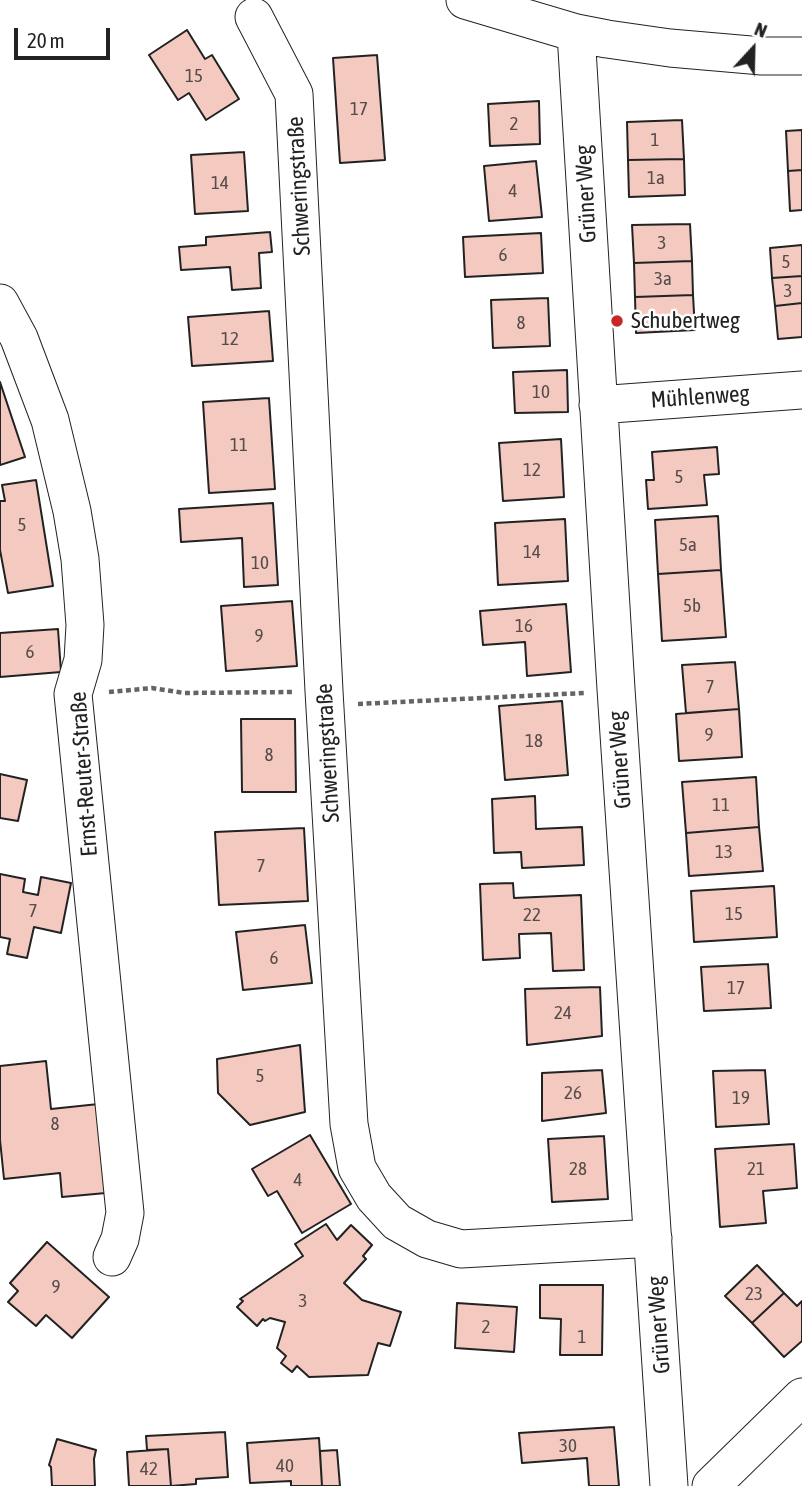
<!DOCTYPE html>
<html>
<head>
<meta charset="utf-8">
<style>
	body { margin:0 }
	#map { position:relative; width:802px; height:1486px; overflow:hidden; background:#fff; font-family:"Asap Condensed",sans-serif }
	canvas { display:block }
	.north { position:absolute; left:718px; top:14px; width:70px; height:70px; -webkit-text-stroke:5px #fff; paint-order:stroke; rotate:22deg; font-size:19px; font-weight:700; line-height:28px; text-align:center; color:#222 }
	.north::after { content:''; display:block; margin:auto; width:24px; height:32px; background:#222; clip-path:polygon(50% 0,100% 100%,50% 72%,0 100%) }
	.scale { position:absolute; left:14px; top:28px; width:96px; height:32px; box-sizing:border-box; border:4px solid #222; border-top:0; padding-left:9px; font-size:21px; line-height:24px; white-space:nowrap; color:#222; -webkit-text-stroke:5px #fff; paint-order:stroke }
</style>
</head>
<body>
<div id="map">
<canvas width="802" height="1486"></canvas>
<div class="north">N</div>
<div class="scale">20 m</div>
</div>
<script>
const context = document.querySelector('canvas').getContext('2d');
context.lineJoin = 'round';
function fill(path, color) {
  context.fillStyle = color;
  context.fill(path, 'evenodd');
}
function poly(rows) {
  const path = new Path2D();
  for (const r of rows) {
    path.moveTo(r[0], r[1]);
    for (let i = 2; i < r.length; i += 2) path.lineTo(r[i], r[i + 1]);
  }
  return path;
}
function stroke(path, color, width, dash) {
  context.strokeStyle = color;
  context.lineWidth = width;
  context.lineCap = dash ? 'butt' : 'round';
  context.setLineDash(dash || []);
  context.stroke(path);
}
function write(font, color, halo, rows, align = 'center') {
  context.font = font + ' "Asap Condensed",sans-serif';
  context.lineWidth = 5;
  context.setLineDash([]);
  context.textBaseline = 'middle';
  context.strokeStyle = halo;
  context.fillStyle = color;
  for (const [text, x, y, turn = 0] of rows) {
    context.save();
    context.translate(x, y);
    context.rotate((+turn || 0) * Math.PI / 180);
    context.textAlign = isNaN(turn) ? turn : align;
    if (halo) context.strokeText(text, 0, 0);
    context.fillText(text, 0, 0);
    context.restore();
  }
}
const building = poly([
	[187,30,205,59,212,55,239,99,206,120,189,93,178,100,149,55,187,30],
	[377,55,385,160,340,163,333,58,377,55],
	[539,101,540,144,490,146,488,104,539,101],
	[682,120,684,159,628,160,627,122,682,120],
	[802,130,802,170,788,171,786,131,802,130],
	[244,152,248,211,195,214,191,155,244,152],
	[684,159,685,195,629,197,628,160,684,159],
	[536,161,542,217,489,221,484,166,536,161],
	[802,170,802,210,790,211,788,171,802,170],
	[690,224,692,261,634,263,632,225,690,224],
	[270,232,272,252,259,253,261,288,232,290,230,267,181,270,179,247,206,245,206,237,270,232],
	[541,233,543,273,465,277,463,237,541,233],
	[802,245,802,276,772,278,770,248,802,245],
	[692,261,693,295,635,297,634,263,692,261],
	[802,276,802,303,775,306,772,278,802,276],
	[693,295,695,330,636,333,635,297,693,295],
	[548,298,550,346,493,348,491,300,548,298],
	[802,303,802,337,778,339,775,306,802,303],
	[269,311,273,361,192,366,188,317,269,311],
	[567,370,568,412,515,413,513,372,567,370],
	[0,382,25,457,0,465,0,382],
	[269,398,275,489,209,493,203,402,269,398],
	[561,439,564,497,503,501,499,443,561,439],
	[717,447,719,474,704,475,707,505,648,509,646,480,654,480,652,452,717,447],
	[36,480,53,586,8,593,0,550,0,501,5,501,2,485,36,480],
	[273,503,278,585,244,587,242,538,181,542,179,509,273,503],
	[718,516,721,570,658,574,655,520,718,516],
	[565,519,568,581,498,585,495,523,565,519],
	[721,570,726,637,662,641,658,574,721,570],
	[292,601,297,666,226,671,221,606,292,601],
	[566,604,571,672,527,676,525,642,483,645,480,611,566,604],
	[58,629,61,672,0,677,0,633,58,629],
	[735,662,739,709,686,713,682,665,735,662],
	[562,701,568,775,505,780,499,706,562,701],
	[739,709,742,757,679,761,676,714,739,709],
	[241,719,295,719,296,792,242,792,241,719],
	[0,774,27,780,18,821,0,818,0,774],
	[756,777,759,827,686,833,682,782,756,777],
	[535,796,536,829,582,827,584,865,522,868,521,852,494,853,492,799,535,796],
	[759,827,763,871,689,876,686,833,759,827],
	[304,828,308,901,219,905,215,832,304,828],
	[0,874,25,879,23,892,38,895,41,877,71,883,61,933,34,927,27,958,7,954,10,939,0,937,0,874],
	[513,883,514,898,581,895,584,970,553,971,551,933,519,934,520,958,483,960,480,884,513,883],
	[774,886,777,937,694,942,691,891,774,886],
	[305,925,312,983,243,990,236,932,305,925],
	[768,964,771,1008,704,1011,701,967,768,964],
	[600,987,602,1036,527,1045,525,989,600,987],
	[300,1045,305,1112,250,1125,218,1093,217,1059,300,1045],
	[46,1061,51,1109,108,1103,117,1192,62,1197,60,1173,4,1179,0,1140,0,1066,46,1061],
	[602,1070,606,1113,542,1121,542,1073,602,1070],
	[765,1070,769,1124,716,1127,713,1071,765,1070],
	[310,1135,351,1204,302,1233,277,1191,268,1196,252,1169,310,1135],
	[604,1136,608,1199,552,1202,548,1139,604,1136],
	[794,1144,797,1188,763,1191,766,1223,720,1227,715,1149,794,1144],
	[326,1224,337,1240,351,1225,372,1245,363,1256,366,1259,344,1283,362,1300,401,1312,390,1346,378,1343,368,1375,309,1377,297,1366,292,1372,281,1363,286,1356,277,1348,285,1322,270,1318,265,1321,263,1319,257,1326,237,1307,243,1301,240,1299,303,1256,295,1244,326,1224],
	[47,1242,109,1297,72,1338,46,1315,36,1326,8,1302,18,1291,10,1283,47,1242],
	[757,1265,784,1293,752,1323,725,1296,757,1265],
	[540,1285,603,1285,602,1355,560,1355,561,1319,540,1318,540,1285],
	[784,1293,797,1306,802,1301,802,1341,784,1357,752,1323,784,1293],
	[457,1303,517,1307,514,1352,455,1348,457,1303],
	[614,1427,619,1486,589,1486,587,1458,522,1463,519,1433,614,1427],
	[225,1432,228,1477,196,1479,196,1484,171,1486,168,1449,147,1450,146,1436,225,1432],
	[319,1438,322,1486,291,1486,291,1481,250,1483,247,1443,319,1438],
	[57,1439,96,1450,94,1459,95,1486,52,1486,51,1467,49,1465,57,1439],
	[168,1449,171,1486,129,1486,127,1452,168,1449],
	[337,1450,340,1486,322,1486,320,1451,337,1450]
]);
const path = poly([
	[109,692,152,688,184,693,292,692],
	[358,704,584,693]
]);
const minor = poly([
	[465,0,576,33,607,39,670,48,762,56,802,56],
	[254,17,294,94,324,691,349,1124,357,1168,374,1197,397,1222,427,1239,461,1249,653,1238],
	[576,33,616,689,669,1486],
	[0,303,19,338,50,420,72,511,80,559,85,625,83,660,73,694,125,1213,120,1239,112,1257],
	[598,405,802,390],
	[711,1486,802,1397]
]);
const markers = [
	[617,321,7,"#c62828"]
];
const numberNames = [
	["15",194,76],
	["17",359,109],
	["2",514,124],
	["1",655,140],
	["1a",656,178],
	["14",220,183],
	["4",513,191],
	["3",662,243],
	["6",503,255],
	["5",786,262],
	["3a",663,279],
	["3",788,291],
	["8",521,323],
	["12",230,339],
	["10",541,392],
	["11",239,445],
	["12",532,470],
	["5",679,477],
	["5",22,525],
	["5a",688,545],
	["14",532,552],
	["10",260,563],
	["5b",692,606],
	["16",524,626],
	["9",259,636],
	["6",30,652],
	["7",710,687],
	["9",709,735],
	["18",534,741],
	["8",269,755],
	["11",721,805],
	["13",724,852],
	["7",261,866],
	["7",33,911],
	["15",734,914],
	["22",532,915],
	["6",274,958],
	["17",736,988],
	["24",563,1013],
	["5",260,1076],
	["26",573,1093],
	["19",741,1098],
	["8",55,1124],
	["28",578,1169],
	["21",756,1169],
	["4",298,1180],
	["9",56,1287],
	["23",754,1294],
	["3",303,1301],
	["2",486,1327],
	["1",582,1337],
	["30",568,1446],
	["40",285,1466],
	["42",149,1469]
];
const streetNames = [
	["Schweringstraße",299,186,-93],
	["Grüner Weg",586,194,-93],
	["Mühlenweg",700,397,-4],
	["Schweringstraße",328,753,-93],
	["Grüner Weg",620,760,-94],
	["Ernst-Reuter-Straße",84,774,-94],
	["Grüner Weg",659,1325,-94]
];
const poiNames = [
	["Schubertweg",631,321]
];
fill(building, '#f3c9c0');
stroke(building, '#222', 2);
stroke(minor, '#222', 39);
stroke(path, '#646464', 4.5, [5, 3.5]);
stroke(minor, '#fff', 37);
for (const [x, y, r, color] of markers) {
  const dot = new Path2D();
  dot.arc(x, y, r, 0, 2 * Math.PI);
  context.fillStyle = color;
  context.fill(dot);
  stroke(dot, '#fff', 2.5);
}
write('19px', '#564c4a', null, numberNames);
write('23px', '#222', '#fff', streetNames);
write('23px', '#222', '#fff', poiNames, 'left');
</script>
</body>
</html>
